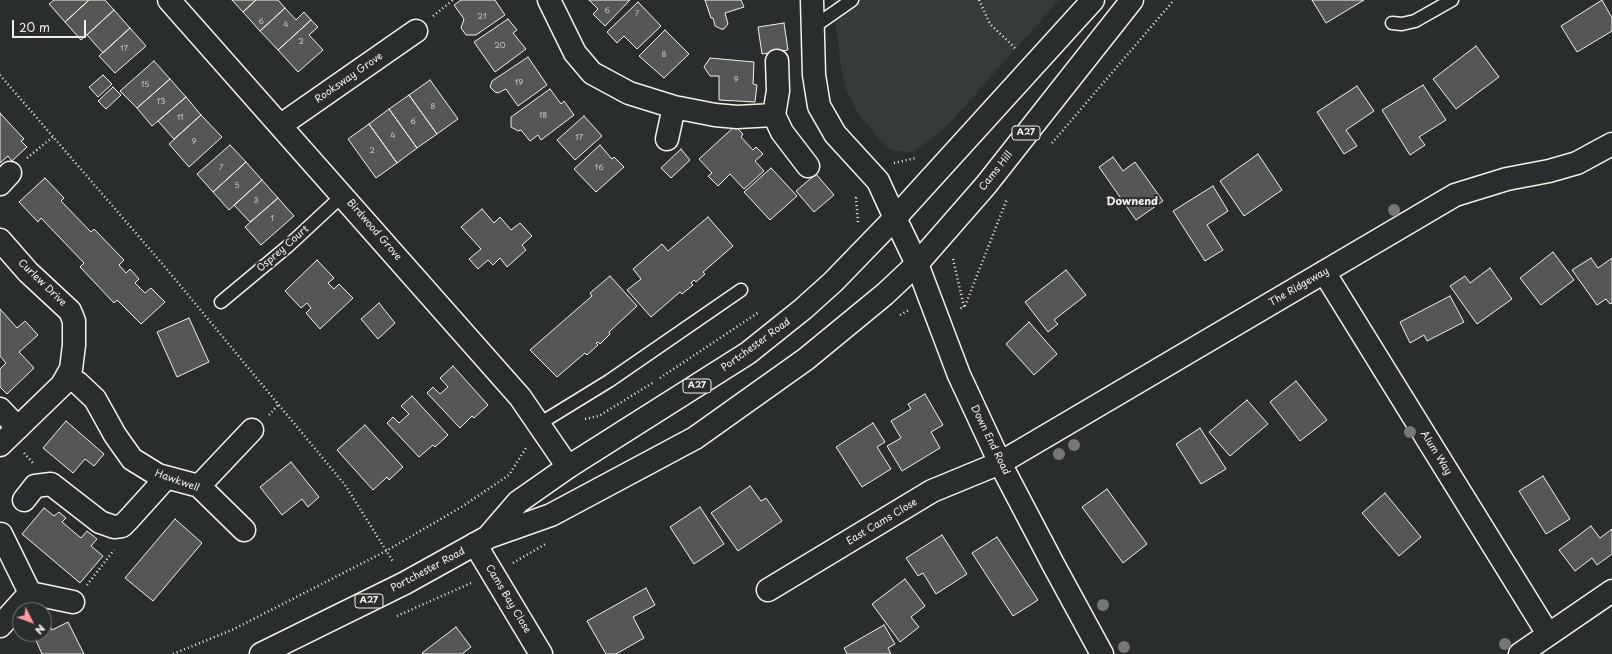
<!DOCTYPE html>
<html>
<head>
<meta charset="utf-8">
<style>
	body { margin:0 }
	#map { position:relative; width:1612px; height:654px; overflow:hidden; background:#2a2d2e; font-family:"Playpen Sans",sans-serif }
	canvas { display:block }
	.north { position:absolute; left:12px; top:602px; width:40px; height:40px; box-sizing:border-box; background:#2a2d2e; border:1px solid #7b7b78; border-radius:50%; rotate:132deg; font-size:11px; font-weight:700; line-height:16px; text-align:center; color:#f4f1e8 }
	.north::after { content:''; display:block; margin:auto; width:14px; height:18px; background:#ff9aa2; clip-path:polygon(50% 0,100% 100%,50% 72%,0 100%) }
	.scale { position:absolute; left:12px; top:20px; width:74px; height:18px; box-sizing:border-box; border:2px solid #f4f1e8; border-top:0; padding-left:5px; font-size:12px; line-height:14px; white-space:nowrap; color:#f4f1e8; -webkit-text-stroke:3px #2a2d2e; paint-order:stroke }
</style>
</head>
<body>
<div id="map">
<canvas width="1612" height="654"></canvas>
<div class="north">N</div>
<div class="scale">20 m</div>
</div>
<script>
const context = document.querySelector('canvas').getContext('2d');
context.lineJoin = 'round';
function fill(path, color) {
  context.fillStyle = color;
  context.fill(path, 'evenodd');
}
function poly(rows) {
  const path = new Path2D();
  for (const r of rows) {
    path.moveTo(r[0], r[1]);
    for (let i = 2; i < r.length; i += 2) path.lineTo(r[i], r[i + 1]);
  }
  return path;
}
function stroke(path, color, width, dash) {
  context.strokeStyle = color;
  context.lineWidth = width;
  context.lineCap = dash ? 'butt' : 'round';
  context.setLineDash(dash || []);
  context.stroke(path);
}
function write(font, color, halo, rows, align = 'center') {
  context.font = font + ' "Playpen Sans",sans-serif';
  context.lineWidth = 4;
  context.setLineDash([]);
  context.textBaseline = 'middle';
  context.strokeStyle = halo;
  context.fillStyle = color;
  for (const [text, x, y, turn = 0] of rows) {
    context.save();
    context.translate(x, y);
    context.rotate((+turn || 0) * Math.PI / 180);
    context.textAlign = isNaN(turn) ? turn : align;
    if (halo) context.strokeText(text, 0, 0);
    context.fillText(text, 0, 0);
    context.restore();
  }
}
const built = poly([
	[833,0,1059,0,947,126,914,152,891,151,879,139,858,113,846,90,841,68]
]);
const building = poly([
	[54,0,89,0,65,22,49,4,54,0],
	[89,0,105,0,114,10,81,40,65,22,89,0],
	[232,0,256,0,243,12,232,0],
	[256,0,278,0,285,8,260,31,243,12,256,0],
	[461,0,495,0,505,15,476,35,466,35,461,28,464,19,454,5,461,0],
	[589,0,630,0,605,26,593,14,598,9,589,0],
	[705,0,741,0,744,7,725,13,728,24,724,29,721,29,715,26,713,18,711,18,705,0],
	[1312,0,1364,0,1326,23,1312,0],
	[1602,0,1612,18,1612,31,1577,52,1561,26,1602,0],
	[638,2,661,26,637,49,624,36,617,43,607,32,638,2],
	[285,8,296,20,304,12,311,20,278,50,260,31,285,8],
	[114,10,130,28,103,53,87,35,114,10],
	[508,19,517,30,513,33,526,49,495,72,474,42,508,19],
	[311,20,318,27,309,35,323,50,298,72,278,50,311,20],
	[784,23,788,50,762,54,758,27,784,23],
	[130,28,146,46,115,73,99,56,130,28],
	[665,30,689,54,664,78,639,56,665,30],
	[1476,46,1499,77,1456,109,1433,79,1476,46],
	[528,57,547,85,518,106,506,89,498,93,495,92,490,87,492,81,528,57],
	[710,58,754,62,753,84,757,85,755,102,719,100,719,76,710,76,704,67,710,58],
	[154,61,170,79,137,108,120,91,154,61],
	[103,75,112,84,98,97,89,87,103,75],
	[170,79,186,97,152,126,137,108,170,79],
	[430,80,458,119,437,134,409,95,430,80],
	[1423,85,1446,120,1419,137,1425,145,1410,155,1382,110,1423,85],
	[1357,86,1374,111,1346,130,1357,146,1344,154,1317,112,1357,86],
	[113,87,121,95,106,109,98,101,113,87],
	[550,89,561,104,564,101,574,115,541,140,538,135,530,141,521,130,518,131,511,127,511,117,550,89],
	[409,95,437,134,417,148,389,109,409,95],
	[186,97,201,115,174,139,158,121,186,97],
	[389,109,417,148,397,163,369,124,389,109],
	[0,113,24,139,21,141,27,147,12,161,8,156,0,163,0,113],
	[201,115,222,137,189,167,169,144,201,115],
	[584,116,602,136,575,160,557,140,584,116],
	[369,124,397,163,376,178,348,139,369,124],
	[735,126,743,134,741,137,753,150,756,147,763,154,755,161,764,171,744,189,730,174,718,186,708,176,712,173,699,159,735,126],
	[230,145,246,162,213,192,197,174,230,145],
	[600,145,612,159,614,157,624,167,596,192,574,169,600,145],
	[681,149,690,160,671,178,661,168,681,149],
	[1258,154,1282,190,1244,216,1220,181,1258,154],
	[1113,157,1123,171,1135,162,1163,201,1136,220,1099,167,1113,157],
	[246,162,262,180,229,210,213,192,246,162],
	[771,168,797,196,770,220,744,192,771,168],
	[816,174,834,195,814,212,796,191,816,174],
	[45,178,64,198,61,201,91,232,94,229,124,260,119,265,126,273,130,269,139,279,135,283,145,293,151,288,165,302,141,324,117,300,114,303,80,267,84,263,41,218,38,222,19,202,45,178],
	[262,180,278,198,250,222,234,205,262,180],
	[1213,186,1228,211,1207,225,1223,250,1205,261,1173,211,1213,186],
	[278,198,294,216,261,245,245,227,278,198],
	[482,209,494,223,500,217,511,230,520,223,532,236,522,245,526,250,507,267,500,258,493,265,488,260,478,269,469,259,481,249,461,227,482,209],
	[708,217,733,246,703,272,705,274,696,282,694,280,691,283,693,285,682,294,680,292,651,317,627,290,641,279,633,269,662,244,668,251,708,217],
	[1553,252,1574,280,1541,305,1520,278,1553,252],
	[1591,258,1598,268,1612,258,1612,303,1610,304,1606,299,1597,305,1572,270,1591,258],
	[317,260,334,278,328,283,334,289,339,284,353,298,320,329,306,313,311,308,307,303,301,308,285,291,317,260],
	[1490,268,1512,299,1477,324,1450,286,1465,276,1470,283,1490,268],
	[1066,270,1086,295,1054,320,1058,324,1048,332,1025,302,1066,270],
	[610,276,637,306,609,332,610,334,600,344,598,342,596,343,598,345,587,355,585,353,557,377,530,350,592,296,590,293,610,276],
	[1450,296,1464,322,1427,341,1424,335,1410,343,1400,322,1450,296],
	[379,303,395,323,378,339,361,319,379,303],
	[0,309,17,328,25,321,38,335,19,352,34,368,7,394,0,387,0,369,6,363,0,356,0,309],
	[189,318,209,362,177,377,157,332,189,318],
	[1029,322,1057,354,1034,375,1006,344,1029,322],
	[453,366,488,405,474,418,472,416,460,428,427,393,433,387,440,394,448,387,440,378,453,366],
	[1296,381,1327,420,1300,441,1270,402,1296,381],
	[925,394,943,425,931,432,940,448,902,471,887,446,901,438,891,421,911,409,908,404,925,394],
	[412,396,448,435,435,447,433,445,419,457,387,423,393,417,399,423,409,414,401,406,412,396],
	[1247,400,1268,424,1230,456,1209,432,1247,400],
	[66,421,104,454,94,466,85,459,73,473,43,448,66,421],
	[873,423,885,442,877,447,891,469,862,487,836,447,873,423],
	[365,425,403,467,389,480,387,477,373,490,337,450,365,425],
	[1200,428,1226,469,1201,484,1176,444,1200,428],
	[291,462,319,497,308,507,302,499,282,515,260,487,291,462],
	[1543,476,1570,519,1546,534,1519,491,1543,476],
	[750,486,761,501,766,498,782,521,738,551,711,513,750,486],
	[1107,489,1147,544,1123,563,1082,507,1107,489],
	[1385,493,1421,537,1399,556,1362,513,1385,493],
	[700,507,724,544,694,564,670,527,700,507],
	[44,508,54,516,59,512,66,518,62,522,81,538,87,531,97,539,91,546,103,556,80,583,22,534,44,508],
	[175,519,202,543,153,601,125,578,175,519],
	[1591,526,1600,538,1612,529,1612,554,1597,565,1592,558,1575,571,1559,550,1591,526],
	[942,535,967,574,936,594,923,573,918,576,906,558,942,535],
	[997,537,1038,600,1013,616,972,553,997,537],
	[905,579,925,606,911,617,919,627,900,642,872,604,905,579],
	[646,588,655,605,633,617,644,638,616,654,606,654,587,621,646,588],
	[46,619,52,630,68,622,84,654,42,654,35,638,40,636,39,634,44,634,44,620,46,619],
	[884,625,895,644,888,648,891,654,847,654,844,648,884,625],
	[456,627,471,647,462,654,423,654,422,653,456,627]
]);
const path = poly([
	[979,0,990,24,1016,49],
	[433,16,453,0],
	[0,75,165,267,345,485,394,563],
	[1052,143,1174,0],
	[27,158,54,136],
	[894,163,916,158],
	[858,222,856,198,858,196],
	[953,259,964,307,959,309],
	[965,306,1007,199],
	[900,315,909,310],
	[660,378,759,312],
	[269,415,278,405],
	[585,419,599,416,654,382],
	[24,453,33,463],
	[513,563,547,543],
	[87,585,114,550],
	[397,616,471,583],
	[173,654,234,629,386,551,463,506,509,475,526,448]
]);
const lane = poly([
	[1392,23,1402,24,1415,21,1452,0],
	[812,28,852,0],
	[221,302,287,247,343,195],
	[539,424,609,381,741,290]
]);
const street = poly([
	[169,0,520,397,568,467],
	[549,0,575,53,592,73,629,93,674,107,715,115,737,117,774,115],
	[812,0,814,75,819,106,835,134,878,181,895,218],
	[777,61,778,91,774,115,782,132,808,166],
	[281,125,416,31],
	[667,139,674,107],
	[0,184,10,173],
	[0,240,28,272,70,311,74,321,74,345,71,369,62,385,0,445],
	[1324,272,1548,634],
	[67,378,78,383,95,399,115,435,132,459,158,475,199,486,244,530],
	[0,409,18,428],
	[199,486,252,430],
	[24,500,35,486,51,484,100,522,114,527,122,526,129,519,166,478],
	[1,534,30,593,73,602],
	[475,544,541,654],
	[768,590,932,491,1000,463,1455,195,1507,179,1549,171,1577,163,1612,144],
	[0,626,30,593],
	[1520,654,1612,591]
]);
const secondary = poly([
	[895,218,917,264,959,375,1000,463,1053,564,1102,654]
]);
const primary = poly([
	[487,538,518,502,568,467,748,353,803,309,833,282,895,218,1093,0],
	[261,654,405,583,486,538,551,515,695,438,806,359,885,294,917,264,986,185,1132,0]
]);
const trees = [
	[1394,210],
	[1410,432],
	[1074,445],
	[1059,454],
	[1103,605],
	[1505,644],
	[1124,647]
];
const numberNames = [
	["6",607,11],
	["7",637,14],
	["21",482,17],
	["6",261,22],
	["4",286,25],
	["2",301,42],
	["20",500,46],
	["17",124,49],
	["8",664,55],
	["9",736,80],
	["19",519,83],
	["15",145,85],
	["13",161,102],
	["8",433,107],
	["18",543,116],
	["11",180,118],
	["6",413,122],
	["4",393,136],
	["17",579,138],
	["9",194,142],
	["2",372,151],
	["7",221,168],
	["16",599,168],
	["5",237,186],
	["3",256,201],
	["1",272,219]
];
const shields = [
	[1026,133,28],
	[697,386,28],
	[369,601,28]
];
const shieldNames = [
	["A27",1026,133],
	["A27",697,386],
	["A27",369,601]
];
const streetNames = [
	["Rooksway Grove",349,78,-35],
	["Cams Hill",996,171,-52],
	["Birdwood Grove",374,230,49],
	["Osprey Court",283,249,-41],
	["Curlew Drive",42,283,44],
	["The Ridgeway",1299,287,-30],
	["Portchester Road",756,345,-36],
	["Down End Road",990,440,64],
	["Alum Way",1436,453,58],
	["Hawkwell",177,481,20],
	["East Cams Close",882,522,-31],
	["Portchester Road",428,570,-28],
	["Cams Bay Close",508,599,59]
];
const neighbourhoodNames = [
	["Downend",1132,202]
];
fill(built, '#373a3a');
fill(building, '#555756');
stroke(building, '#f4f1e8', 1);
stroke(lane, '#f4f1e8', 15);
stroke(street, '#f4f1e8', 25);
stroke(secondary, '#f4f1e8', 25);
stroke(primary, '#f4f1e8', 25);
stroke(path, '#f4f1e8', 2.5, [1, 3]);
stroke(lane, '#2a2d2e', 12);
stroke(street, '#2a2d2e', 22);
stroke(secondary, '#2a2d2e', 22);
stroke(primary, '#2a2d2e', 22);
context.fillStyle = '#777875';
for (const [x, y] of trees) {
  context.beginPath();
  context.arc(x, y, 6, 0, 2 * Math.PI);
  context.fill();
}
write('8px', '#cccac4', null, numberNames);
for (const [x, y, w] of shields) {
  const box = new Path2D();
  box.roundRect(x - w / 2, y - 7, w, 14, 3);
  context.fillStyle = '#2a2d2e';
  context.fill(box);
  stroke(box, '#f4f1e8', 1);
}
write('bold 9px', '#f4f1e8', null, shieldNames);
write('10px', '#f4f1e8', '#2a2d2e', streetNames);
write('bold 11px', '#f4f1e8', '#2a2d2e', neighbourhoodNames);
</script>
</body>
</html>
